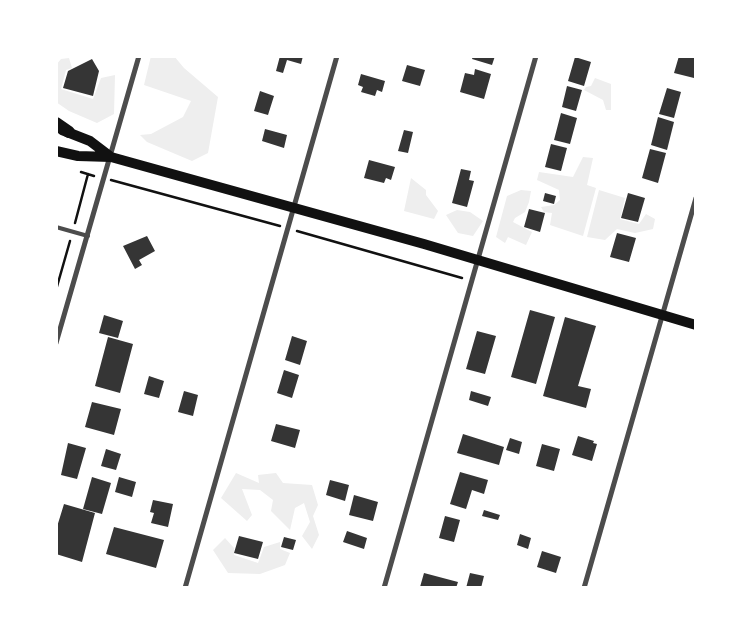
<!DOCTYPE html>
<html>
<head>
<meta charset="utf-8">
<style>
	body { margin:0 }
	#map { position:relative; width:752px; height:644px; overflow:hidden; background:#fff; font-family:Jost,sans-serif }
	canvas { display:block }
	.frame { position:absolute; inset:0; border:58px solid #fff; pointer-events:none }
</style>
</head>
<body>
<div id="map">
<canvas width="752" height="644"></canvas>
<div class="frame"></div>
</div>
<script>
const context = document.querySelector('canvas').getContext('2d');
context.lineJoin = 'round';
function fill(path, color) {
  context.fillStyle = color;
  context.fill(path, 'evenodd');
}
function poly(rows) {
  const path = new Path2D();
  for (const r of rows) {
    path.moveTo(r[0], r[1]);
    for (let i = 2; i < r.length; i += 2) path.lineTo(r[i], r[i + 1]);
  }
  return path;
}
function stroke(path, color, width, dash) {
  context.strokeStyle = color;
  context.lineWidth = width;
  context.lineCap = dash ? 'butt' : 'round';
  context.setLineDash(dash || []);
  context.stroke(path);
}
const green = poly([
	[151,56,174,56,184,68,218,97,208,153,192,161,147,142,140,135,151,134,183,117,191,101,144,85],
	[69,58,72,68,66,70,61,89,93,99,101,78,115,75,114,114,97,123,69,111,56,102,56,65,61,59],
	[595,78,611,84,611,110,606,110,603,100,584,90,586,87,591,86],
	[583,157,593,158,587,185,596,188,583,236,550,225,552,213,544,212,541,207,554,205,560,200,559,190,537,180,539,172,573,177],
	[411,178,426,190,426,195,438,211,434,219,404,211],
	[521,190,531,191,529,202,525,212,515,218,513,222,532,232,526,245,508,237,505,243,496,237,507,196],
	[599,190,625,198,620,219,639,224,646,214,655,219,653,229,635,233,617,229,605,240,587,237],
	[457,210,470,212,483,221,473,236,458,233,446,215],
	[236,473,259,483,258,475,276,473,283,483,312,485,318,505,313,516,319,535,312,549,302,536,310,522,304,503,295,508,290,530,271,511,273,500,260,490,242,489,252,515,247,521,221,498],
	[225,538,234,548,234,555,258,563,264,547,280,542,280,549,290,553,285,565,260,574,228,573,213,550]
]);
const building = poly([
	[280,56,303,56,301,64,287,60,283,73,276,71],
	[473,56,495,56,492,65,472,59],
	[679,56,696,58,694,78,674,73],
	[575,57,591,62,584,86,568,81],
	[92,59,99,71,93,96,63,88,68,71],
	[407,65,425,70,420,86,402,81],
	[475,69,491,74,484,99,460,92,465,73,474,75],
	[361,74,385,81,382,92,377,90,375,96,361,92,363,87,358,85],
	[567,86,582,90,576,111,562,107],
	[667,88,681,92,674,118,659,114],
	[260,91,274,96,268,115,254,111],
	[561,113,577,118,570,144,554,140],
	[658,117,674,122,667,150,651,145],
	[265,129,287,135,284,148,262,141],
	[404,130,413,132,408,153,398,151],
	[551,144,567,148,561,171,545,167],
	[650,149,666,153,658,183,642,178],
	[369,160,395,167,391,180,386,178,384,183,364,178],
	[461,169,471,171,469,180,474,181,467,207,452,203],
	[545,193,556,196,554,204,543,201],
	[628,193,645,198,638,222,621,218],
	[529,209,545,213,540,232,524,227],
	[617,233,636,238,629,262,610,257],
	[147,236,155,251,139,260,142,265,135,269,123,246],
	[530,310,555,317,536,384,511,377],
	[104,315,123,321,118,338,99,333],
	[565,317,596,326,578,386,591,389,586,408,543,396],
	[477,331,496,336,485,374,466,369],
	[292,336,307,341,300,365,285,360],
	[108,337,133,344,120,393,95,386],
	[284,370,299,375,292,398,277,393],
	[149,376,164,381,159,398,144,394],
	[184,391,198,395,193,416,178,412],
	[471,391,491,397,488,406,469,400],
	[92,402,121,409,114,435,85,427],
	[276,424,300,430,295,448,271,441],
	[463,434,504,447,499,465,457,453],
	[578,436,594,441,593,443,597,444,592,461,572,455],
	[510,438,522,442,519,454,506,450],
	[68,443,86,448,77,479,61,475],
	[542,444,560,449,554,471,536,466],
	[106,449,121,454,116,470,101,466],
	[460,472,488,480,484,494,472,490,466,509,450,504],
	[92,477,111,483,102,514,83,509],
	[119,477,136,482,132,497,115,492],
	[330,480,349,485,345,501,326,495],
	[354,495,378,502,373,521,349,515],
	[153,500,173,504,168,527,151,523,154,513,150,512],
	[64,504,95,513,82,562,56,554,56,530],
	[484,510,500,515,498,520,482,516],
	[445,516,460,520,454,542,439,538],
	[114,527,164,540,156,568,106,554],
	[347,531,367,538,364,549,343,542],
	[520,534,531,538,528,549,517,545],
	[239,536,263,542,258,559,234,553],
	[284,537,296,540,293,550,281,547],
	[542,551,561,557,556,573,537,567],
	[424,573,458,582,456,588,420,587],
	[470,573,484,576,481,588,466,588]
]);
const path = poly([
	[81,172,94,176],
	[111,180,280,226],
	[75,223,88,174],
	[297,231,462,278],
	[56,290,70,241]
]);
const service = poly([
	[56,227,88,236]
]);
const minor = poly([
	[56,343,139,56],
	[185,588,337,56],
	[384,588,536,56],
	[584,588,696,198]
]);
const secondary = poly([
	[62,130,90,141,111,157],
	[56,151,78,156,111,157,424,244,696,325]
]);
const primary = poly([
	[56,123,69,132]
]);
fill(green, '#eee');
fill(building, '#353535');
stroke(path, '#111', 2.5);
stroke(service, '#4c4c4c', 4);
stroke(minor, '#4c4c4c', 5);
stroke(secondary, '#111', 10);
stroke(primary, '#111', 12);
</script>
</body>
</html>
